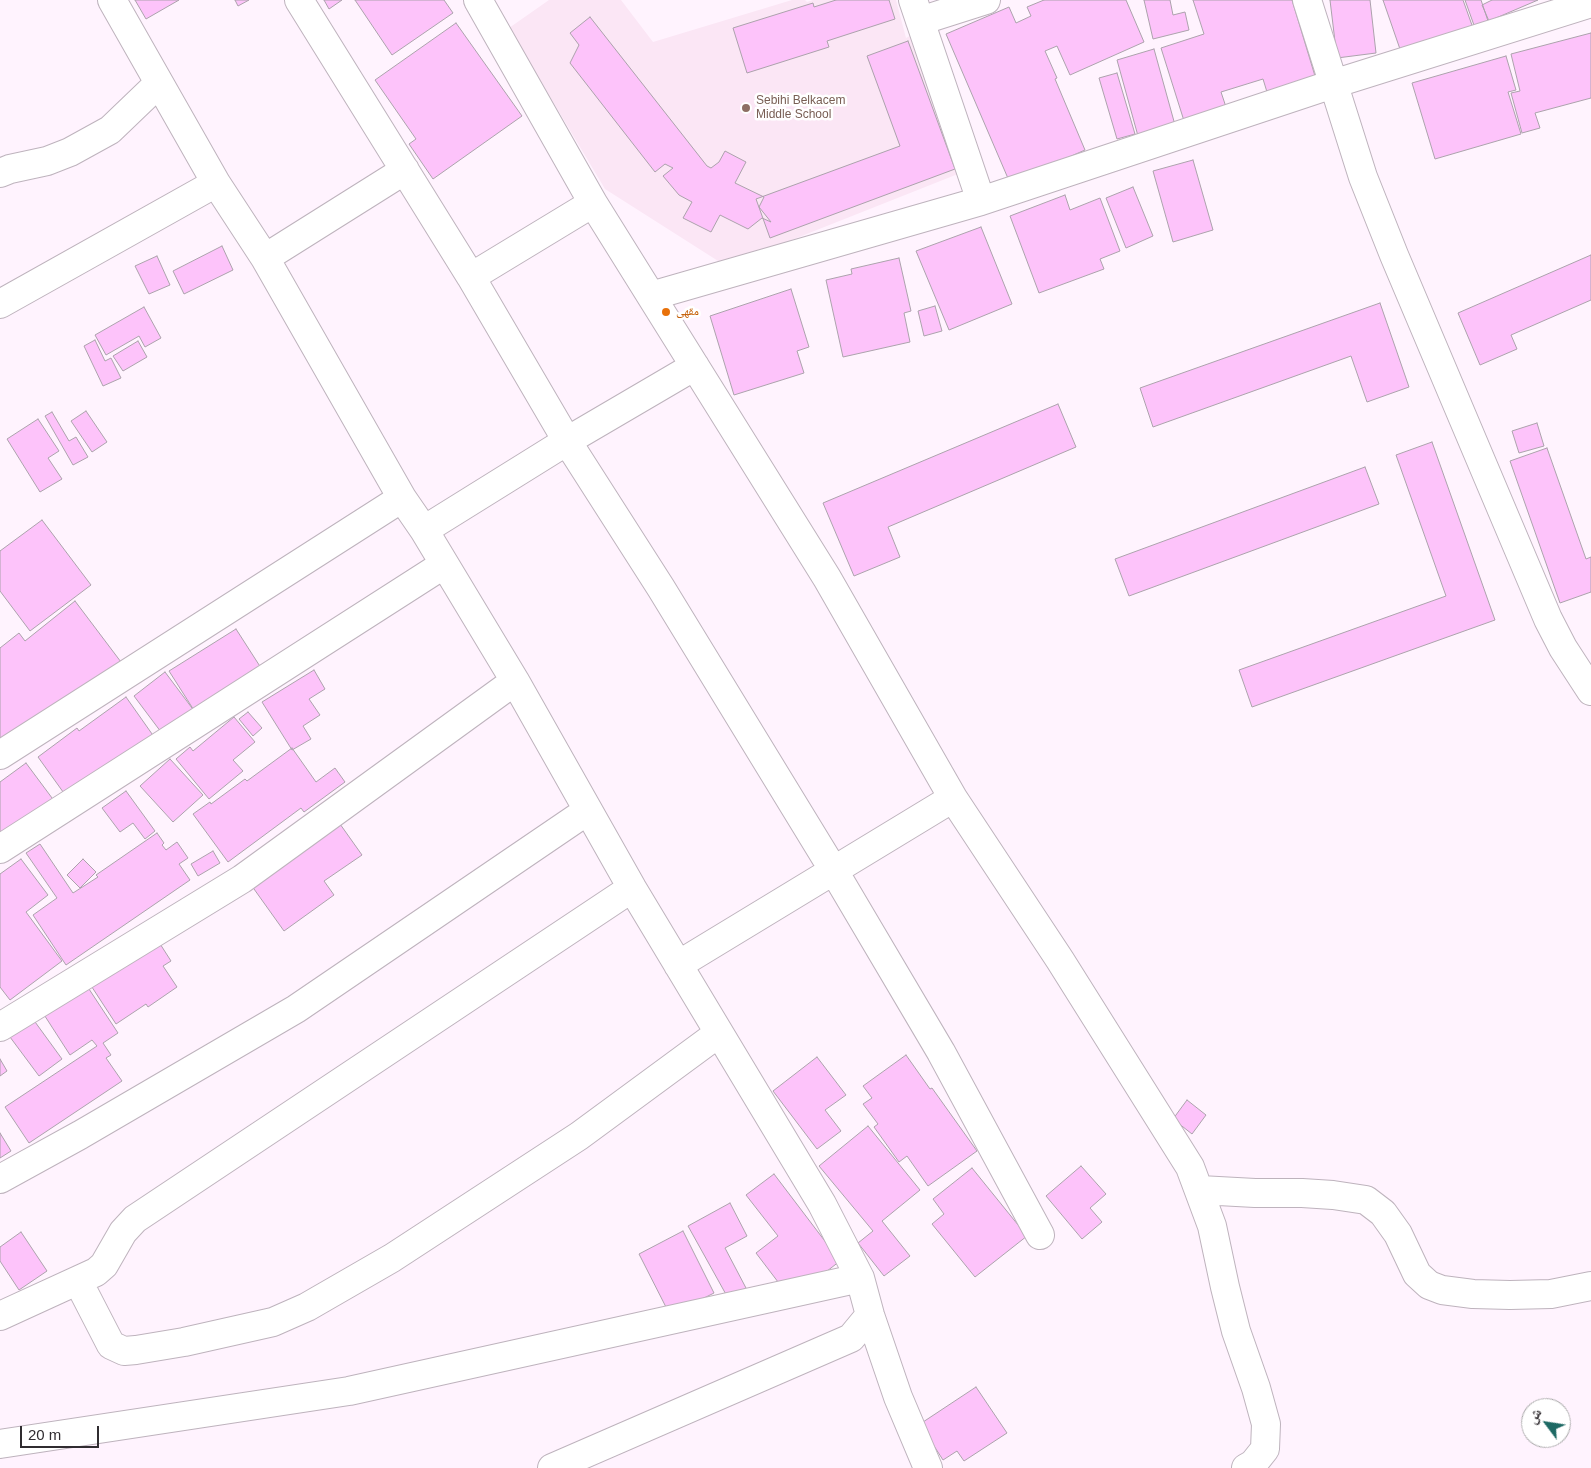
<!DOCTYPE html>
<html>
<head>
<meta charset="utf-8">
<style>
	body { margin:0 }
	#map { position:relative; width:1591px; height:1468px; overflow:hidden; background:#fff3fe; font-family:Helvetica,"Noto Naskh Arabic",sans-serif }
	canvas { display:block }
	.north { position:absolute; left:1521px; top:1398px; width:50px; height:50px; box-sizing:border-box; background:#fff; border:1px solid #acabac; border-radius:50%; rotate:301deg; font-size:14px; font-weight:700; line-height:20px; text-align:center; color:#302c30 }
	.north::after { content:''; display:block; margin:auto; width:18px; height:22px; background:#1d6964; clip-path:polygon(50% 0,100% 100%,50% 72%,0 100%) }
	.scale { position:absolute; left:20px; top:1426px; width:79px; height:22px; box-sizing:border-box; border:2px solid #302c30; border-top:0; padding-left:6px; font-size:15px; line-height:18px; white-space:nowrap; color:#302c30; -webkit-text-stroke:4px #fff; paint-order:stroke }
</style>
</head>
<body>
<div id="map">
<canvas width="1591" height="1468"></canvas>
<div class="north">ش</div>
<div class="scale">20 m</div>
</div>
<script>
const context = document.querySelector('canvas').getContext('2d');
context.lineJoin = 'round';
function fill(path, color) {
  context.fillStyle = color;
  context.fill(path, 'evenodd');
}
function poly(rows) {
  const path = new Path2D();
  for (const r of rows) {
    path.moveTo(r[0], r[1]);
    for (let i = 2; i < r.length; i += 2) path.lineTo(r[i], r[i + 1]);
  }
  return path;
}
function stroke(path, color, width, dash) {
  context.strokeStyle = color;
  context.lineWidth = width;
  context.lineCap = dash ? 'butt' : 'round';
  context.setLineDash(dash || []);
  context.stroke(path);
}
function write(font, color, halo, rows, align = 'center') {
  context.font = font + ' Helvetica,"Noto Naskh Arabic",sans-serif';
  context.lineWidth = 5;
  context.setLineDash([]);
  context.textBaseline = 'middle';
  context.strokeStyle = halo;
  context.fillStyle = color;
  for (const [text, x, y, turn = 0] of rows) {
    context.save();
    context.translate(x, y);
    context.rotate((+turn || 0) * Math.PI / 180);
    context.textAlign = isNaN(turn) ? turn : align;
    if (halo) context.strokeText(text, 0, 0);
    context.fillText(text, 0, 0);
    context.restore();
  }
}
const education = poly([
	[549,0,621,0,653,42,792,0,805,0,807,2,813,0,896,0,906,38,912,35,958,174,726,266,605,189,509,28]
]);
const building = poly([
	[135,0,179,0,146,19,135,0],
	[235,0,249,0,238,6,235,0],
	[324,0,342,0,329,9,324,0],
	[355,0,444,0,453,13,392,55,355,0],
	[836,0,889,0,895,19,827,41,829,47,747,73,733,28,813,3,814,7,836,0],
	[1044,0,1126,0,1144,42,1070,75,1057,46,1045,51,1057,78,1055,79,1085,150,1010,183,946,34,1009,7,1016,23,1031,16,1027,7,1044,0],
	[1144,0,1170,0,1173,15,1185,12,1189,30,1153,39,1144,0],
	[1193,0,1292,0,1315,76,1267,92,1263,79,1221,92,1227,110,1185,124,1161,48,1204,34,1193,0],
	[1330,0,1370,0,1376,53,1337,58,1330,0],
	[1383,0,1463,0,1473,28,1401,52,1383,0],
	[1465,0,1481,0,1489,24,1475,28,1465,0],
	[1492,0,1538,0,1489,21,1482,5,1492,0],
	[590,17,707,166,711,168,719,162,725,151,746,162,735,183,764,197,759,207,771,222,762,218,748,229,720,215,711,232,683,218,692,202,679,195,663,176,673,168,665,164,655,172,570,63,579,45,570,33,590,17],
	[456,23,522,116,433,179,409,144,416,139,375,80,456,23],
	[1591,33,1591,98,1535,113,1540,128,1522,133,1511,93,1520,91,1511,54,1591,33],
	[908,41,955,169,770,238,756,199,900,146,867,56,908,41],
	[1154,49,1175,125,1138,136,1117,60,1154,49],
	[1506,56,1516,90,1508,92,1521,134,1435,159,1412,83,1506,56],
	[1117,73,1135,134,1117,139,1099,78,1117,73],
	[1193,160,1213,230,1173,242,1153,171,1193,160],
	[1133,187,1153,236,1126,248,1106,198,1133,187],
	[1065,195,1070,210,1100,198,1120,251,1100,259,1104,269,1039,293,1010,216,1065,195],
	[981,227,1012,304,949,330,916,251,981,227],
	[222,246,233,270,184,294,173,271,222,246],
	[1591,255,1591,300,1511,335,1517,349,1480,365,1458,313,1591,255],
	[157,256,170,285,149,294,135,266,157,256],
	[899,258,911,311,904,313,910,342,843,357,826,280,852,274,851,269,899,258],
	[791,289,809,347,797,351,804,373,734,395,710,316,791,289],
	[1380,303,1409,387,1367,402,1351,356,1153,427,1140,388,1380,303],
	[935,306,942,331,924,336,918,311,935,306],
	[144,307,161,338,145,347,139,336,106,355,95,335,144,307],
	[95,340,105,361,111,358,121,378,103,386,84,346,95,340],
	[138,341,147,357,123,371,113,356,138,341],
	[1058,404,1076,447,888,527,900,557,854,576,823,503,1058,404],
	[86,411,107,442,92,452,71,421,86,411],
	[52,412,69,441,76,437,88,457,73,465,45,416,52,412],
	[38,419,59,451,48,458,62,479,40,492,7,439,38,419],
	[1537,423,1544,446,1519,453,1512,431,1537,423],
	[1432,442,1495,620,1252,707,1239,670,1446,596,1396,455,1432,442],
	[1547,448,1586,559,1591,557,1591,592,1560,603,1510,461,1547,448],
	[1365,467,1379,504,1129,596,1115,559,1365,467],
	[42,520,91,585,30,631,0,591,0,551,42,520],
	[75,601,121,662,0,745,0,648,19,633,25,641,75,601],
	[236,629,263,671,197,715,169,671,236,629],
	[314,670,325,689,309,699,320,715,303,726,311,739,292,750,262,702,314,670],
	[165,672,195,712,164,736,134,696,165,672],
	[126,697,157,741,71,803,38,757,77,728,79,731,126,697],
	[248,712,262,728,253,736,239,719,248,712],
	[234,717,255,742,233,760,243,771,209,799,176,759,190,747,193,751,234,717],
	[292,748,316,782,335,768,345,782,304,812,301,808,228,862,193,814,210,802,211,804,245,779,247,781,292,748],
	[170,759,203,795,173,822,140,786,170,759],
	[26,763,58,806,0,841,0,782,26,763],
	[126,791,155,831,145,839,133,823,120,832,102,808,126,791],
	[340,824,362,855,324,881,334,895,284,931,249,882,340,824],
	[157,833,164,843,162,845,166,850,177,842,188,858,179,864,190,880,66,965,33,915,57,898,26,853,40,844,73,893,98,877,96,875,157,833],
	[213,851,220,863,198,876,191,864,213,851],
	[21,859,48,895,26,912,62,961,10,1000,0,987,0,874,21,859],
	[83,859,96,872,80,888,67,875,83,859],
	[155,936,171,961,163,966,177,987,148,1007,146,1004,116,1024,88,981,155,936],
	[87,986,118,1033,103,1043,111,1055,106,1058,122,1081,29,1143,5,1107,97,1046,92,1040,70,1055,41,1010,87,986],
	[30,1015,62,1059,39,1076,7,1033,30,1015],
	[906,1055,930,1089,932,1088,977,1151,928,1186,907,1156,899,1162,874,1127,878,1124,863,1104,872,1098,863,1086,906,1055],
	[817,1057,846,1095,825,1110,841,1131,817,1149,773,1091,817,1057],
	[0,1059,7,1071,0,1076,0,1059],
	[1187,1100,1206,1115,1192,1134,1173,1119,1187,1100],
	[868,1126,920,1190,882,1221,910,1256,884,1276,858,1243,873,1231,819,1166,868,1126],
	[0,1133,11,1151,0,1158,0,1133],
	[1081,1166,1106,1194,1090,1208,1102,1222,1082,1239,1046,1196,1081,1166],
	[972,1168,1027,1236,975,1277,932,1224,944,1214,933,1199,972,1168],
	[774,1174,840,1261,791,1299,756,1253,778,1236,746,1195,774,1174],
	[730,1203,747,1236,725,1248,746,1288,728,1298,688,1226,730,1203],
	[683,1231,714,1293,670,1315,639,1254,683,1231],
	[21,1232,47,1271,19,1290,0,1261,0,1247,21,1232],
	[976,1387,1007,1433,964,1461,957,1451,943,1460,920,1424,976,1387]
]);
const minor = poly([
	[112,0,216,183,265,258,402,498,424,530,515,681,632,888,822,1204,860,1278,870,1315,898,1397,928,1468],
	[299,0,471,277,567,441,661,588,834,871,941,1052,1040,1235],
	[478,0,593,203,827,578,953,798,1060,960,1190,1167,1212,1226,1225,1287,1236,1331,1256,1388,1266,1424,1265,1449,1253,1464,1246,1468],
	[913,0,981,201],
	[1307,0,1363,177,1394,255,1548,619,1563,648,1591,691],
	[920,21,986,0],
	[0,173,10,169,47,161,70,152,110,130,159,83],
	[265,258,405,170],
	[471,277,593,203],
	[651,296,981,201,1333,84,1591,3],
	[0,304,216,183],
	[424,530,567,441,695,366],
	[0,755,402,498],
	[0,849,443,565],
	[678,965,953,798],
	[0,1027,242,879,515,681],
	[0,1179,80,1135,296,1009,587,811],
	[1200,1190,1255,1193,1302,1193,1333,1195,1366,1200,1383,1213,1398,1234,1417,1274,1429,1285,1442,1290,1473,1294,1510,1295,1551,1294,1591,1286],
	[78,1281,111,1345,124,1351,136,1350,184,1342,273,1322,307,1307,392,1258,579,1136,719,1033],
	[0,1316,96,1272,104,1265,123,1232,135,1219,632,888],
	[0,1444,349,1391,860,1278],
	[552,1468,851,1338,870,1315]
]);
const markers = [
	[746,108,5,"#8d6e63"],
	[666,312,5,"#e8710a"]
];
const educationNames = [
	["Sebihi Belkacem",756,101],
	["Middle School",756,115]
];
const foodNames = [
	["مقهى",676,312]
];
fill(education, '#fbe6f5');
fill(building, '#fdc3fa');
stroke(building, '#aca2ac', 1);
stroke(minor, '#beb3bd', 30);
stroke(minor, '#fff', 28);
for (const [x, y, r, color] of markers) {
  const dot = new Path2D();
  dot.arc(x, y, r, 0, 2 * Math.PI);
  context.fillStyle = color;
  context.fill(dot);
  stroke(dot, '#fff', 2);
}
write('12px', '#785e54', '#fff', educationNames, 'left');
write('12px', '#c56008', '#fff', foodNames, 'left');
</script>
</body>
</html>
